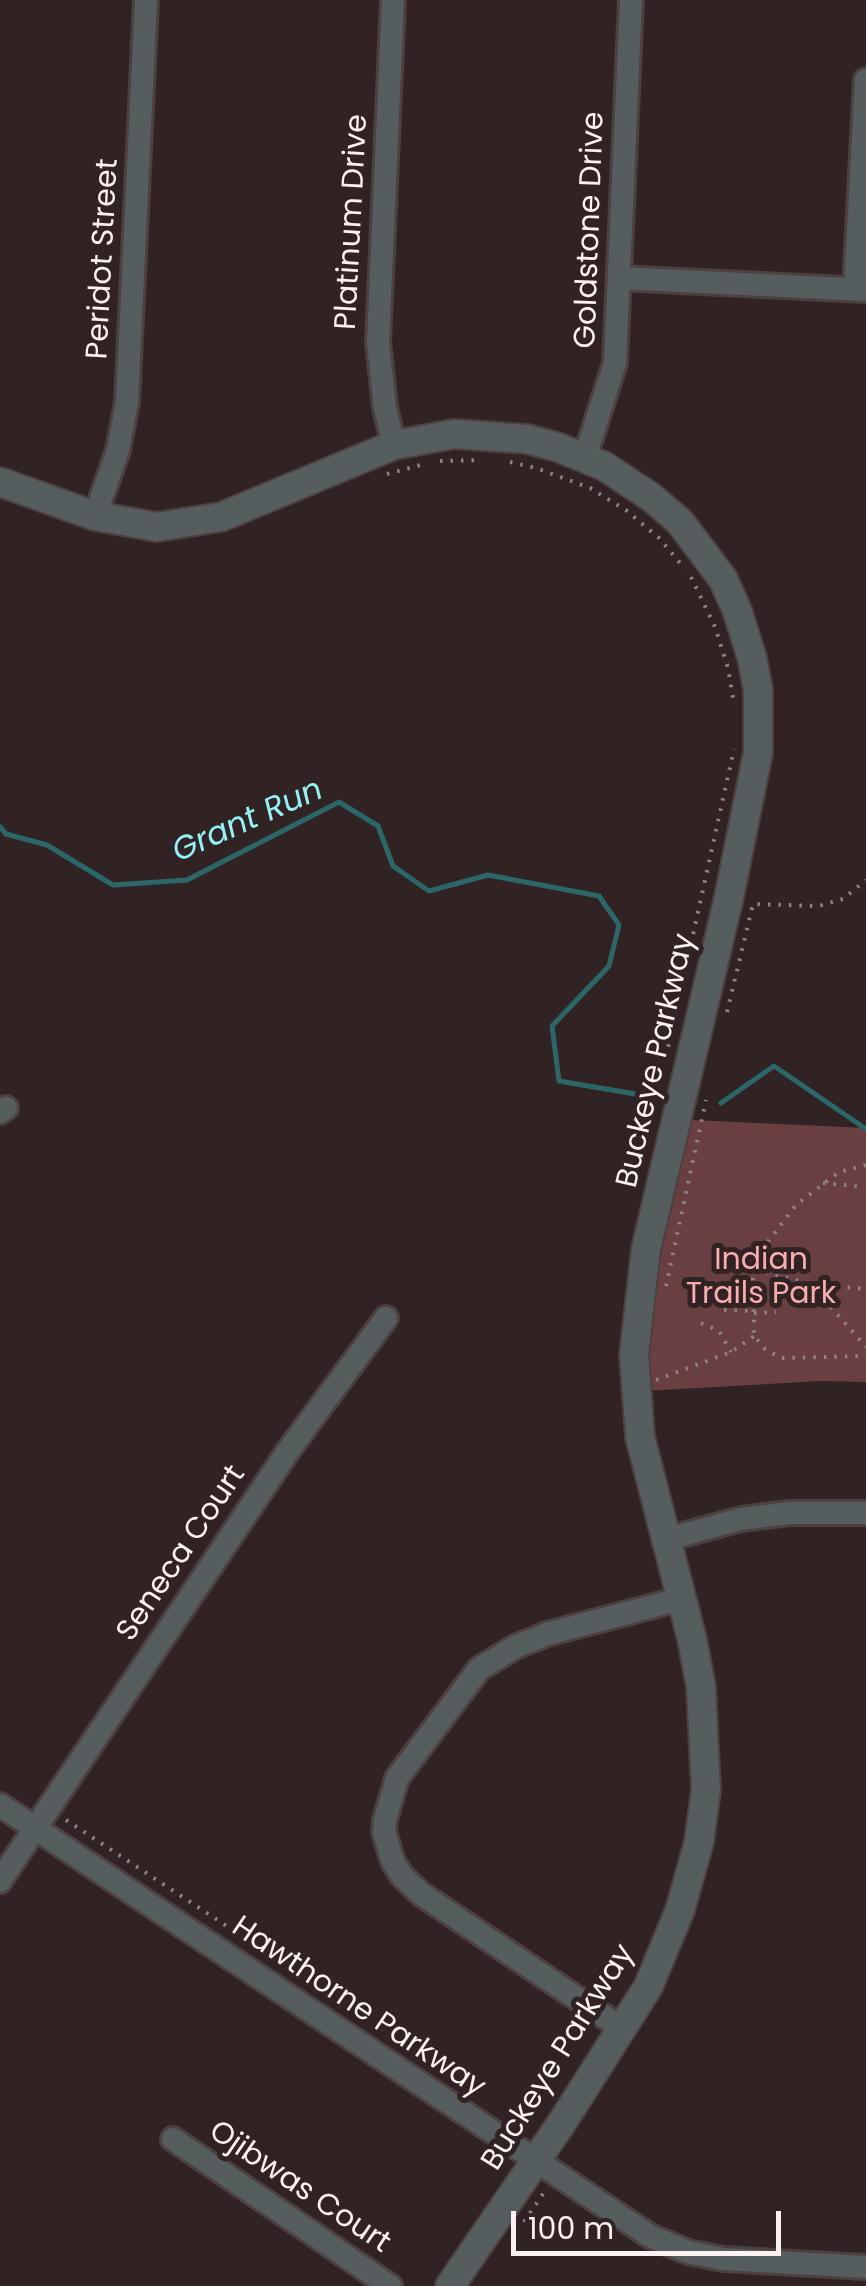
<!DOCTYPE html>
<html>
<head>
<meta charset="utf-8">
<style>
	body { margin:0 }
	#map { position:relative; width:866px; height:2286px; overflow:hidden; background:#312323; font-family:Poppins,sans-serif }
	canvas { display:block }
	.scale { position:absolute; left:511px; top:2211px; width:270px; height:45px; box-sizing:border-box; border:5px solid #fbf1f1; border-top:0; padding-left:12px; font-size:30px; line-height:35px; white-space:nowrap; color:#fbf1f1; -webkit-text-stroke:8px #312323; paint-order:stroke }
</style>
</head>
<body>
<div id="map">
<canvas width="866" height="2286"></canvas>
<div class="scale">100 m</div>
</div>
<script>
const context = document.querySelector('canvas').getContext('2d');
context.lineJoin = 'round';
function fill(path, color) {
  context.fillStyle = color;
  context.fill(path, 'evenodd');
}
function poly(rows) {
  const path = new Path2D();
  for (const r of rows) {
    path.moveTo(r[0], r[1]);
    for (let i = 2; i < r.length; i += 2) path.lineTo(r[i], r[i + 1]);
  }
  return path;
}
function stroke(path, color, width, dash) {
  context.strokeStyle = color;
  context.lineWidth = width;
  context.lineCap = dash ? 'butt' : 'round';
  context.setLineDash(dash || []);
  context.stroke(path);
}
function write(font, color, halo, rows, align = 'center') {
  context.font = font + ' Poppins,sans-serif';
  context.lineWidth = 10;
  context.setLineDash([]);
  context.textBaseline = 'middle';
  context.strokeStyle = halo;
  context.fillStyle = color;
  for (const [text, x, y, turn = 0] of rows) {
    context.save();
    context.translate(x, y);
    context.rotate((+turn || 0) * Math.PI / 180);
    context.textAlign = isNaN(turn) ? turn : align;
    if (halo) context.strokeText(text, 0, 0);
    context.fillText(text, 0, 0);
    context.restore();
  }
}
const green = poly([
	[692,1120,866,1128,866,1382,822,1381,644,1391,651,1292]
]);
const stream = poly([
	[0,827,6,834,47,845,113,885,187,880,339,802,378,826,393,866,429,891,488,875,599,896,619,925,609,966,552,1026,559,1081,647,1096],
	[721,1103,774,1066,866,1129]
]);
const path = poly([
	[440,461,481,460],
	[510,462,536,468,590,488,627,511,659,538,685,569],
	[387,474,421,465],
	[691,577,715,627,728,668,734,704],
	[727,1012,753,904,819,906,843,899,866,880],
	[666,1057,734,749],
	[866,1165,839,1172,796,1205,760,1252,753,1278,754,1336,765,1349,781,1358,866,1356],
	[823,1183,863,1187],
	[755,1270,816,1285,866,1289],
	[810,1283,866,1347],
	[666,1286,706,1100],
	[724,1310,754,1311],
	[754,1313,776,1312],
	[701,1323,719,1331,731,1352],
	[656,1380,731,1352,754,1336],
	[66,1820,460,2080,473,2093],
	[524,2222,547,2188]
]);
const minor = poly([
	[393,0,378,342,385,408,394,445],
	[619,278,866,290],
	[855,289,866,80],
	[585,457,615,363,631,0],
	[95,516,118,450,127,402,146,0],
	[0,1112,6,1108],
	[664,1540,741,1519,789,1513,866,1513],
	[0,1805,650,2236,688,2252,723,2259,866,2267],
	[0,1881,288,1451,386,1318],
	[623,2029,421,1894,403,1877,393,1862,384,1832,385,1820,397,1778,479,1669,515,1647,547,1634,680,1599],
	[173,2139,390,2286]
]);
const tertiary = poly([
	[0,482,95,516,157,527,221,517,394,445,454,434,527,439,557,447,604,466,651,497,680,522,723,579,737,610,752,658,758,689,758,753,729,897,646,1249,634,1355,640,1437,692,1639,701,1687,706,1790,699,1842,680,1910,648,1987,563,2121,450,2286]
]);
const streetNames = [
	["Platinum Drive",353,222,-87],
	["Goldstone Drive",591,230,-88],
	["Peridot Street",104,259,-87],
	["Buckeye Parkway",657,1061,-77],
	["Seneca Court",182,1554,-56],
	["Hawthorne Parkway",358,2008,34],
	["Buckeye Parkway",559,2058,-58],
	["Ojibwas Court",299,2188,34]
];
const parkNames = [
	["Indian",761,1261],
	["Trails Park",761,1295]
];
const waterNames = [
	["Grant Run",248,822,-24]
];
fill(green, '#693f41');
stroke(stream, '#2b6669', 5);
stroke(minor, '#4d4040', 28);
stroke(tertiary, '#4d4040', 32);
stroke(path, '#8f8383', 4, [2.5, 8]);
stroke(minor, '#565d5e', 22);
stroke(tertiary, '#565d5e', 28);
write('30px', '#fbf1f1', '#312323', streetNames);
write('30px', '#faadaf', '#312323', parkNames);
write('italic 32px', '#92f2f7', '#312323', waterNames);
</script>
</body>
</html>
